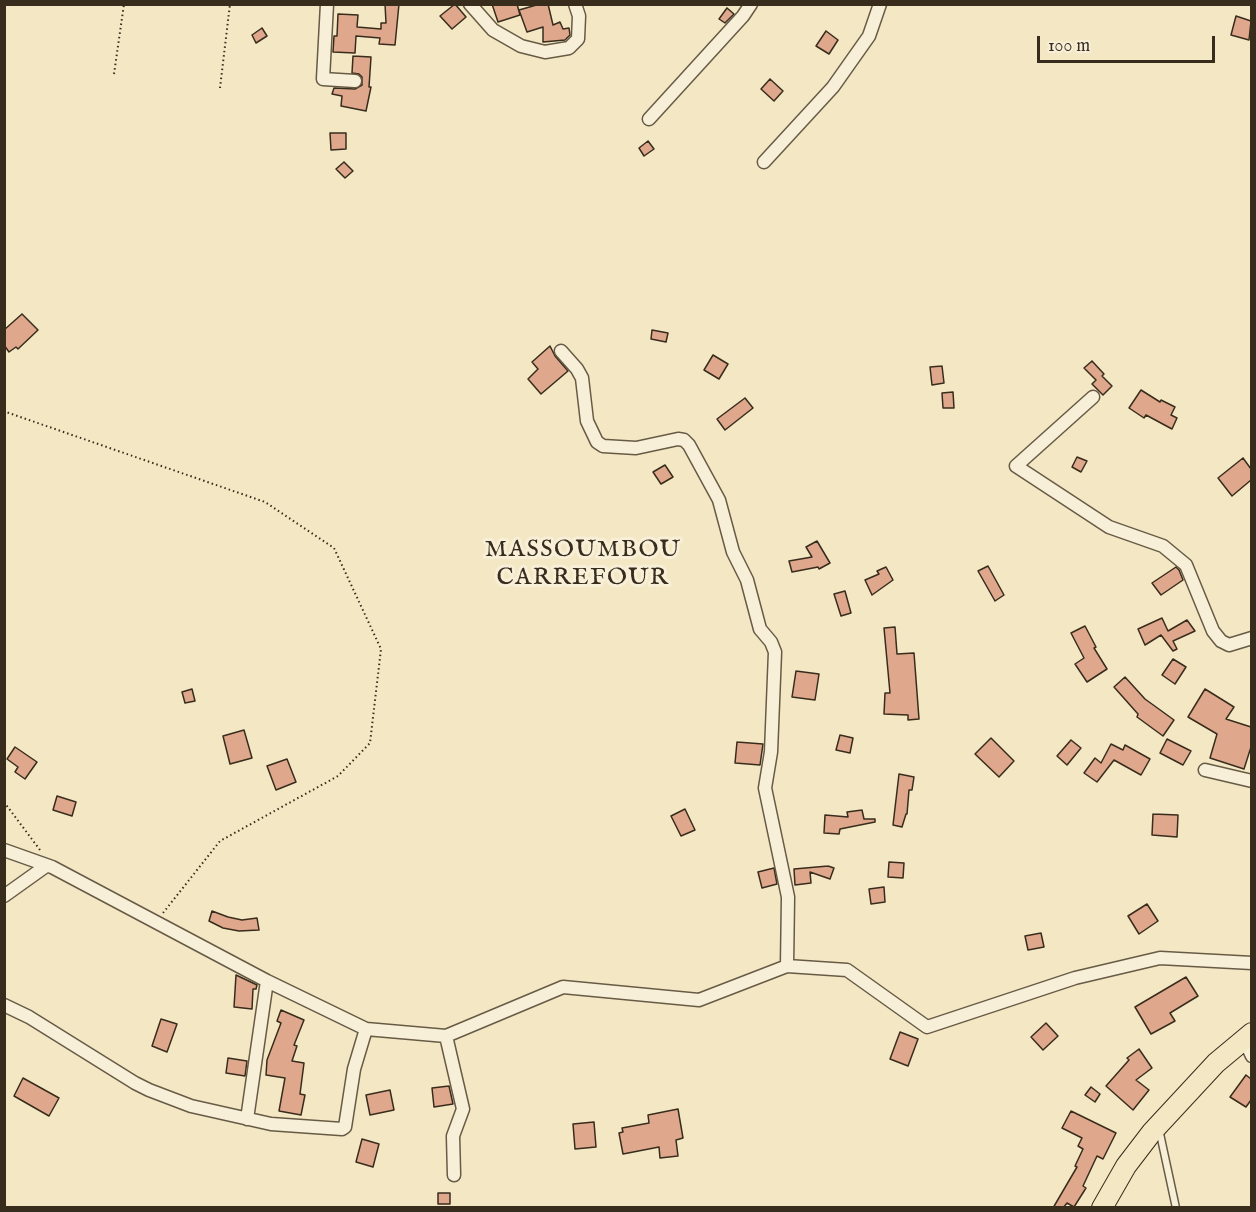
<!DOCTYPE html>
<html>
<head>
<meta charset="utf-8">
<style>
	body { margin:0 }
	#map { position:relative; width:1256px; height:1212px; overflow:hidden; background:#f4e7c4; font-family:"IM FELL English",serif }
	canvas { display:block }
	.frame { position:absolute; inset:0; border:6px solid #382c1c; pointer-events:none }
	.scale { position:absolute; left:1037px; top:36px; width:178px; height:27px; box-sizing:border-box; border:3px solid #382c1c; border-top:0; padding-left:8px; font-size:18px; line-height:21px; white-space:nowrap; color:#382c1c; -webkit-text-stroke:4px #f8efd9; paint-order:stroke }
</style>
</head>
<body>
<div id="map">
<canvas width="1256" height="1212"></canvas>
<div class="frame"></div>
<div class="scale">100 m</div>
</div>
<script>
const context = document.querySelector('canvas').getContext('2d');
context.lineJoin = 'round';
function fill(path, color) {
  context.fillStyle = color;
  context.fill(path, 'evenodd');
}
function poly(rows) {
  const path = new Path2D();
  for (const r of rows) {
    path.moveTo(r[0], r[1]);
    for (let i = 2; i < r.length; i += 2) path.lineTo(r[i], r[i + 1]);
  }
  return path;
}
function stroke(path, color, width, dash) {
  context.strokeStyle = color;
  context.lineWidth = width;
  context.lineCap = dash ? 'butt' : 'round';
  context.setLineDash(dash || []);
  context.stroke(path);
}
function write(font, color, halo, rows, align = 'center') {
  context.font = font + ' "IM FELL English",serif';
  context.lineWidth = 6;
  context.setLineDash([]);
  context.textBaseline = 'middle';
  context.strokeStyle = halo;
  context.fillStyle = color;
  for (const [text, x, y, turn = 0] of rows) {
    context.save();
    context.translate(x, y);
    context.rotate((+turn || 0) * Math.PI / 180);
    context.textAlign = isNaN(turn) ? turn : align;
    if (halo) context.strokeText(text, 0, 0);
    context.fillText(text, 0, 0);
    context.restore();
  }
}
const building = poly([
	[385,4,399,4,395,45,379,44,380,38,356,36,355,53,333,52,334,36,337,36,338,14,358,15,357,27,381,29,381,23,386,23,385,4],
	[455,4,466,17,452,29,440,16,455,4],
	[492,4,517,4,520,15,498,22,492,4],
	[540,4,548,4,553,25,560,22,563,29,569,28,570,35,565,40,543,42,543,27,527,32,519,10,540,4],
	[727,8,734,14,725,23,719,19,727,8],
	[1236,16,1251,21,1249,40,1231,35,1236,16],
	[262,28,267,36,256,43,252,35,262,28],
	[826,31,838,40,829,54,816,46,826,31],
	[353,56,371,57,369,87,371,87,366,111,341,106,342,96,332,94,334,88,355,89,362,85,362,77,359,74,352,73,353,56],
	[770,79,783,91,774,101,761,89,770,79],
	[330,133,346,133,346,149,331,150,330,133],
	[648,141,654,149,644,156,639,148,648,141],
	[344,162,353,171,345,178,336,169,344,162],
	[22,314,38,330,18,349,16,347,9,352,4,345,4,330,22,314],
	[652,330,668,333,666,342,651,339,652,330],
	[550,346,555,356,568,371,541,394,528,379,538,369,532,362,550,346],
	[713,355,728,364,719,379,704,370,713,355],
	[1092,361,1104,374,1102,376,1112,386,1103,395,1092,384,1096,380,1084,368,1092,361],
	[942,366,944,383,932,385,930,367,942,366],
	[1141,390,1160,402,1161,400,1175,407,1171,415,1177,418,1172,429,1146,415,1144,418,1129,408,1141,390],
	[953,392,954,408,943,408,942,393,953,392],
	[745,398,753,408,725,430,717,419,745,398],
	[1077,457,1087,461,1081,472,1072,467,1077,457],
	[1243,458,1251,469,1251,480,1232,496,1218,478,1243,458],
	[665,465,673,477,661,484,653,472,665,465],
	[817,541,830,563,819,569,818,567,792,572,789,561,812,557,806,547,817,541],
	[988,566,1004,595,995,601,978,571,988,566],
	[886,567,893,580,872,595,865,580,879,574,877,571,886,567],
	[1176,567,1179,570,1183,580,1161,595,1152,583,1176,567],
	[845,591,851,613,841,616,834,594,845,591],
	[1162,618,1168,631,1187,620,1195,631,1173,641,1177,649,1173,651,1161,635,1145,645,1138,629,1162,618],
	[1085,626,1096,647,1094,648,1107,669,1087,682,1075,664,1084,658,1071,633,1085,626],
	[895,627,897,654,914,653,919,719,908,720,908,715,884,714,885,693,890,693,884,628,895,627],
	[1173,659,1186,667,1175,684,1162,675,1173,659],
	[796,671,819,674,815,700,792,697,796,671],
	[1125,677,1145,699,1174,720,1163,736,1137,717,1138,714,1114,687,1125,677],
	[192,689,195,701,185,703,182,692,192,689],
	[1205,689,1234,707,1226,719,1251,727,1251,747,1244,769,1210,758,1217,734,1188,717,1205,689],
	[244,730,252,758,230,764,223,736,244,730],
	[840,735,853,738,850,753,836,750,840,735],
	[991,738,1014,761,999,777,975,754,991,738],
	[1167,739,1191,751,1183,765,1160,753,1167,739],
	[1071,740,1081,748,1067,765,1057,756,1071,740],
	[737,742,763,744,760,765,735,763,737,742],
	[1111,744,1123,750,1125,745,1150,759,1141,775,1114,760,1097,782,1084,773,1095,758,1101,763,1111,744],
	[15,747,37,762,25,779,15,772,18,767,7,759,15,747],
	[287,759,296,782,276,790,267,766,287,759],
	[899,774,914,777,912,790,909,790,907,814,906,814,902,827,893,825,899,774],
	[57,796,76,802,72,816,53,810,57,796],
	[685,809,695,830,681,836,671,816,685,809],
	[862,810,864,819,875,819,875,822,840,829,839,834,824,833,825,815,848,817,847,812,862,810],
	[1153,814,1178,815,1177,837,1152,835,1153,814],
	[889,862,904,863,903,878,888,877,889,862],
	[828,866,834,868,830,879,810,872,811,883,795,885,794,869,828,866],
	[774,868,777,884,762,888,758,872,774,868],
	[884,887,885,902,871,904,869,889,884,887],
	[1147,904,1158,921,1139,934,1128,916,1147,904],
	[212,911,228,917,242,920,257,918,259,930,239,931,223,928,209,921,212,911],
	[1041,933,1044,947,1028,950,1025,936,1041,933],
	[236,975,257,985,256,989,253,989,252,1009,234,1007,236,975],
	[1186,977,1198,996,1170,1013,1175,1021,1151,1034,1135,1007,1186,977],
	[281,1010,304,1020,294,1045,297,1046,292,1061,304,1063,300,1094,305,1095,301,1115,279,1111,285,1078,266,1075,267,1060,281,1023,277,1021,281,1010],
	[161,1019,177,1024,167,1052,152,1046,161,1019],
	[1046,1023,1058,1036,1043,1050,1031,1037,1046,1023],
	[900,1032,918,1039,908,1066,890,1059,900,1032],
	[1139,1049,1152,1068,1136,1080,1149,1090,1133,1110,1106,1086,1129,1060,1127,1058,1139,1049],
	[228,1058,247,1061,245,1076,226,1073,228,1058],
	[1246,1075,1251,1079,1251,1100,1246,1107,1230,1097,1246,1075],
	[23,1078,59,1098,49,1116,14,1096,23,1078],
	[449,1086,453,1104,434,1107,432,1088,449,1086],
	[1091,1087,1100,1094,1095,1102,1085,1095,1091,1087],
	[390,1090,394,1110,370,1115,366,1095,390,1090],
	[678,1109,683,1138,676,1140,678,1156,660,1158,659,1147,623,1154,619,1133,623,1132,622,1128,649,1123,648,1115,678,1109],
	[1071,1111,1116,1133,1103,1159,1097,1156,1083,1186,1086,1188,1074,1207,1067,1203,1063,1208,1053,1208,1077,1167,1075,1166,1083,1149,1078,1146,1082,1138,1062,1128,1071,1111],
	[594,1122,596,1147,575,1149,573,1124,594,1122],
	[362,1139,379,1144,373,1167,356,1162,362,1139],
	[438,1193,450,1193,450,1204,438,1204,438,1193]
]);
const path = poly([
	[114,74,124,4],
	[220,88,230,4],
	[4,414,6,412,265,502,334,548,381,649,370,743,338,776,220,841,163,913],
	[4,802,40,850]
]);
const lane = poly([
	[1159,1129,1176,1208]
]);
const street = poly([
	[327,4,323,79,355,81],
	[470,4,493,30,521,46,545,52,569,48,578,39,579,16,575,4],
	[649,119,743,16,751,4],
	[764,162,833,87,869,36,880,4],
	[561,351,577,369,582,378,587,421,597,442,603,446,636,448,678,439,684,440,689,445,719,500,733,552,747,580,760,629,771,642,775,652,771,752,765,788,788,897,787,966],
	[1093,397,1016,466,1109,527,1163,546,1186,565,1213,631,1221,641,1229,645,1252,638],
	[1205,770,1252,781],
	[4,850,52,867,267,981,366,1029,446,1036,563,987,699,1000,787,966,847,970,927,1027,1075,978,1160,958,1252,963],
	[4,896,46,866],
	[4,1005,29,1017,135,1083,149,1090,191,1106,271,1124,342,1129,345,1127,354,1069,366,1029],
	[446,1036,463,1109,453,1136,454,1175],
	[1244,1039,1252,1056],
	[247,1119,267,981]
]);
const primary = poly([
	[1102,1208,1126,1166,1152,1132,1216,1063,1252,1033]
]);
const quarterNames = [
	["MASSOUMBOU",583,551],
	["CARREFOUR",583,579]
];
fill(building, '#dfa88d');
stroke(building, '#382c1c', 1.5);
stroke(lane, '#675b46', 9);
stroke(street, '#675b46', 15);
stroke(primary, '#382c1c', 22);
stroke(path, '#382c1c', 2, [1.5, 3]);
stroke(lane, '#f8efd9', 6);
stroke(street, '#f8efd9', 12);
stroke(primary, '#f4e7c4', 20);
context.letterSpacing = '1.5px';
write('24px', '#382c1c', '#f8efd9', quarterNames);
context.letterSpacing = '0px';
</script>
</body>
</html>
